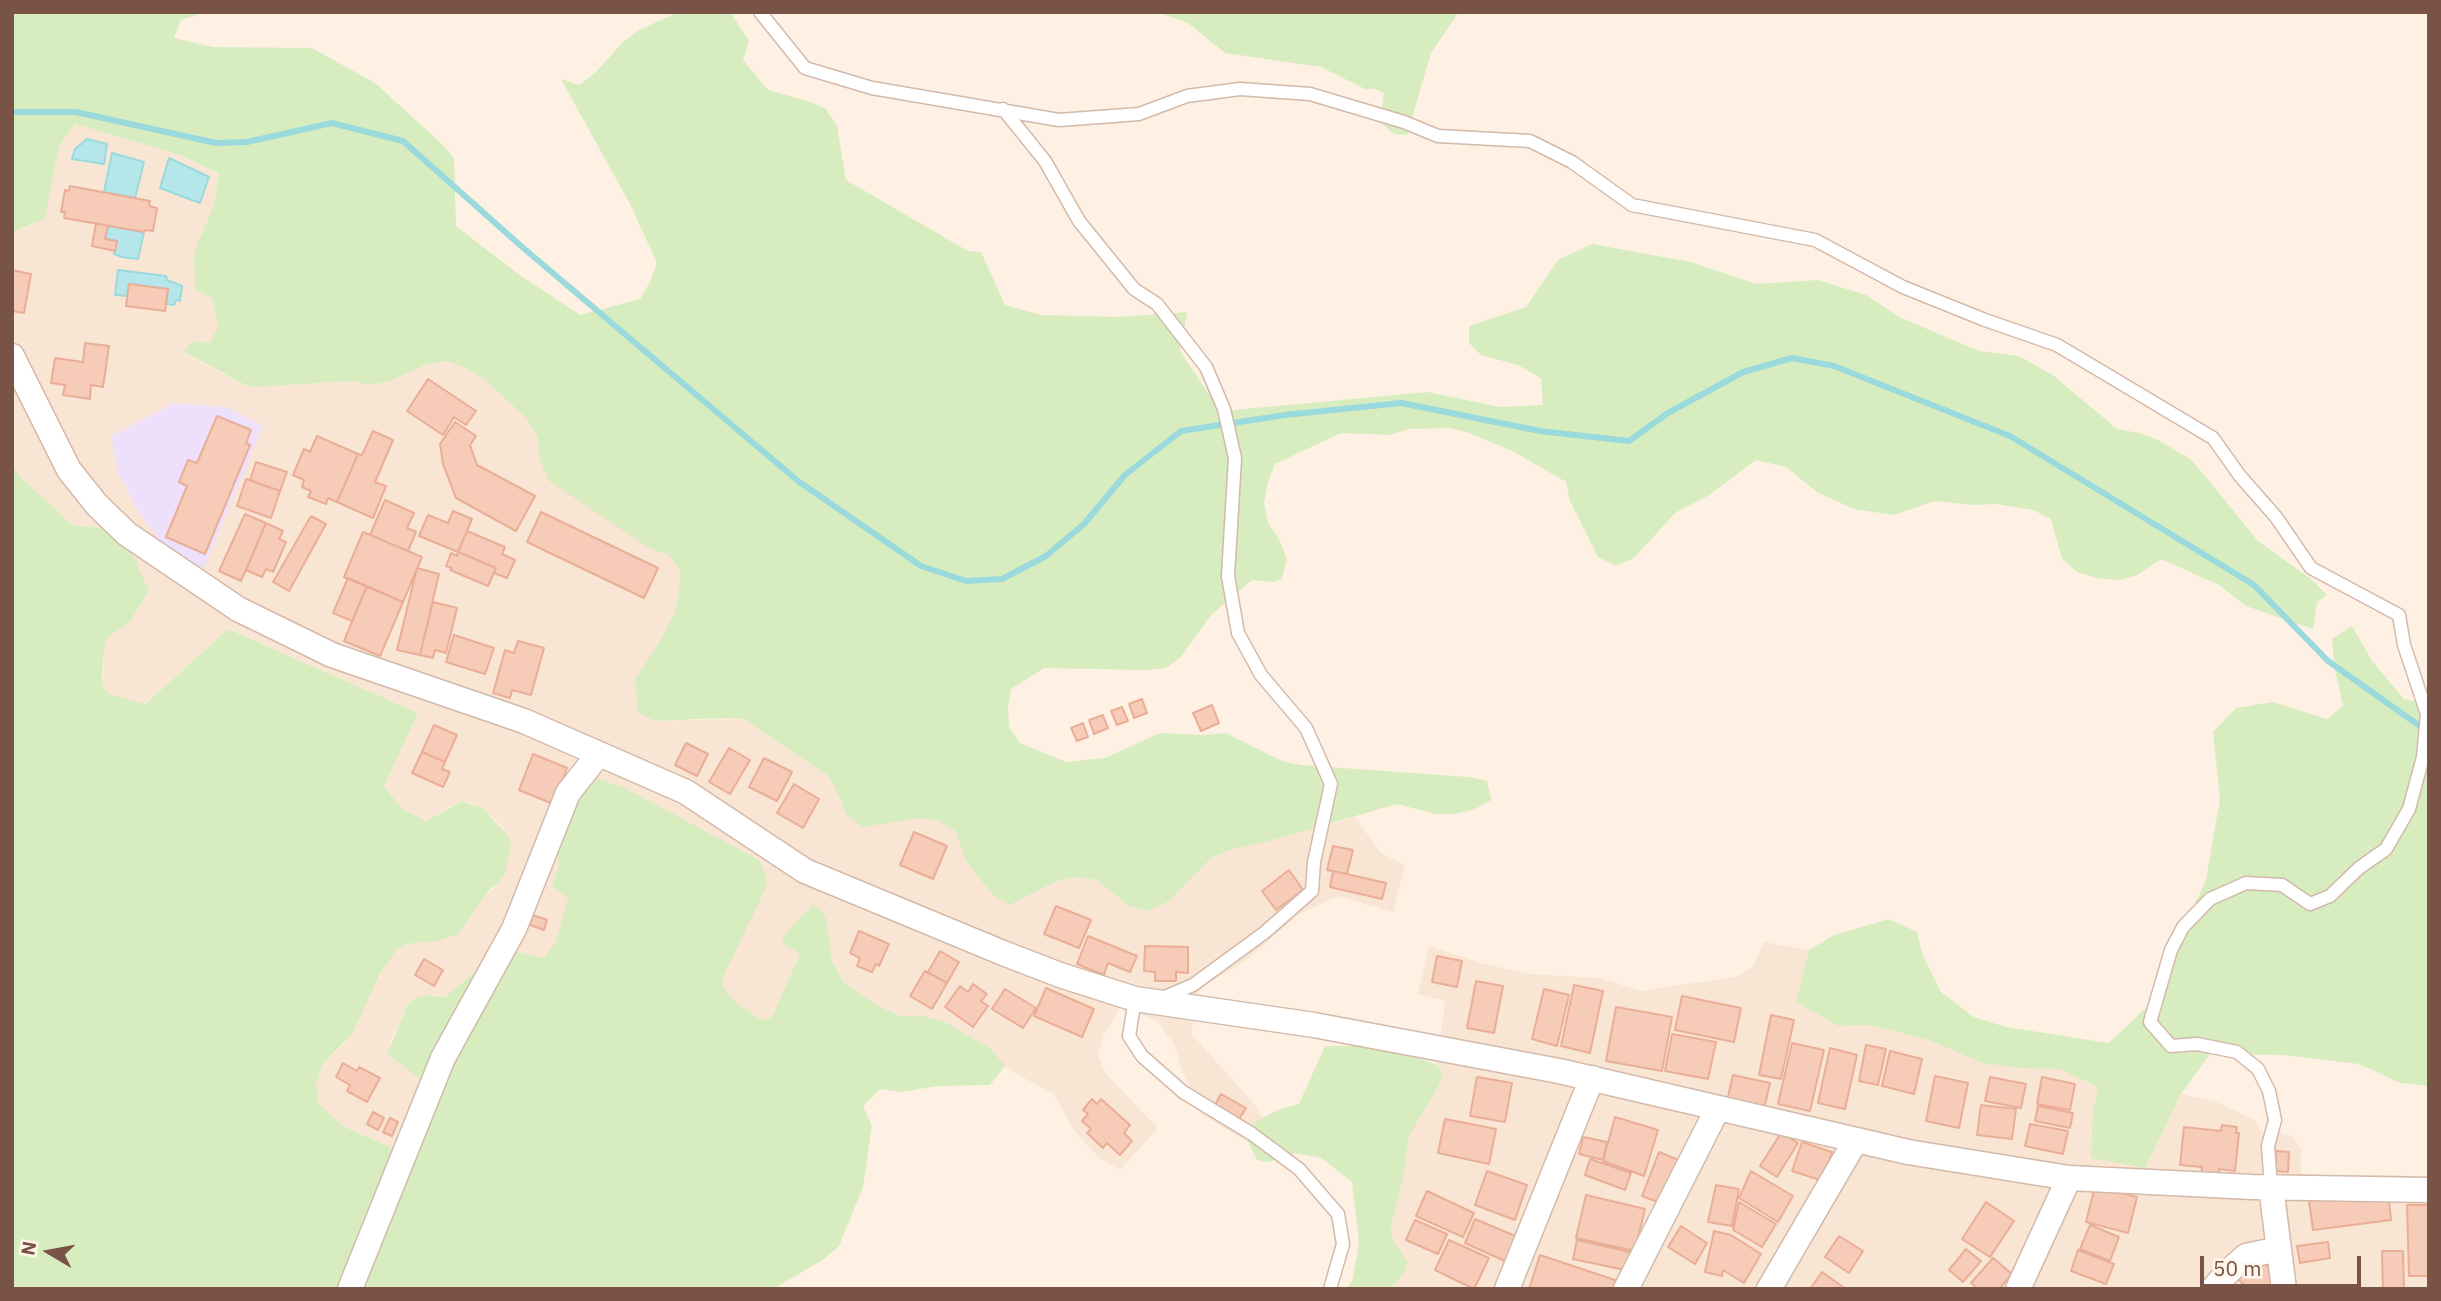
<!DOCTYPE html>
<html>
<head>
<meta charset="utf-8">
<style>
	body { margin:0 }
	#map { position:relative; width:2441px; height:1301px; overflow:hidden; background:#fef1e3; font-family:"IBM Plex Sans",sans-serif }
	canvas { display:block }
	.frame { position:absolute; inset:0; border:14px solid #795346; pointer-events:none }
	.north { position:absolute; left:14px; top:1217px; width:70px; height:70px; -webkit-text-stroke:5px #fff5eb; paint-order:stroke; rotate:280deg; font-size:19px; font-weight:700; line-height:28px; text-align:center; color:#795346 }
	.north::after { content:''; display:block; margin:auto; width:24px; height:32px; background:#795346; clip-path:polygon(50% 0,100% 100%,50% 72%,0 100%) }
	.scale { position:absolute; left:2200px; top:1256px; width:161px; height:32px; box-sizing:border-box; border:4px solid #795346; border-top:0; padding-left:9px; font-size:21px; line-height:24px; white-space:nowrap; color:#795346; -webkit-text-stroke:5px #fff5eb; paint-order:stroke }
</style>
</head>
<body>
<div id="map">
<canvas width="2441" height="1301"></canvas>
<div class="frame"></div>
<div class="north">N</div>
<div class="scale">50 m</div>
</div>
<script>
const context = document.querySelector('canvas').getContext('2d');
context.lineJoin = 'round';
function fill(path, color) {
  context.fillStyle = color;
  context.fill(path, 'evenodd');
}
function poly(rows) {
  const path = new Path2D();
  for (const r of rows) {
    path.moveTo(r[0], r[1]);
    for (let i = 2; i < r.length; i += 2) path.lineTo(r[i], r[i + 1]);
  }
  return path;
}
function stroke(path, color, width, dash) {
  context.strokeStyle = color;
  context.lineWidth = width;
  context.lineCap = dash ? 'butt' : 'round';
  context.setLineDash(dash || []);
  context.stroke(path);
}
const residential = poly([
	[75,124,180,155,219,175,214,204,194,253,195,289,212,298,218,328,209,343,198,341,189,344,184,353,246,386,256,387,352,381,371,385,390,381,428,364,447,361,466,368,483,378,527,419,538,437,539,456,651,549,669,555,680,571,679,590,675,612,657,646,635,679,655,721,744,719,828,776,839,796,846,814,902,819,921,818,940,821,956,832,967,861,1010,905,1055,882,1076,877,1097,880,1129,906,1147,911,1168,902,1211,858,1230,850,1355,817,1380,852,1405,866,1393,912,1338,896,1299,914,1249,958,1200,989,1191,1033,1254,1104,1262,1118,1251,1124,1247,1133,1248,1142,1201,1114,1181,1068,1175,1046,1158,1022,1121,1005,1104,1035,1098,1055,1105,1073,1158,1128,1120,1170,1098,1157,1073,1129,1054,1094,1011,1071,922,1016,902,1016,880,1007,844,983,832,961,830,950,800,954,772,1017,762,1020,734,1001,727,994,722,985,724,975,554,835,559,865,553,886,568,897,556,941,544,958,513,951,496,963,477,970,445,997,435,995,415,998,407,1006,389,1045,423,1081,396,1150,343,1126,318,1104,316,1084,323,1063,346,1042,390,956,397,949,407,944,438,941,499,883,505,873,511,844,503,827,481,807,472,803,462,801,453,805,426,821,403,809,384,785,418,713,228,629,144,704,110,694,103,687,104,651,107,638,130,622,149,591,135,559,117,534,109,529,72,525,20,476,15,468,12,468,12,232,35,224,54,174,59,146],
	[1764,942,1809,950,1796,1002,1838,1026,1870,1025,1931,1041,1982,1063,2017,1068,2059,1068,2098,1087,2093,1110,2145,1168,2181,1094,2214,1101,2255,1120,2260,1131,2291,1135,2301,1149,2301,1176,2396,1175,2429,1178,2429,1289,1391,1289,1404,1273,1408,1263,1392,1238,1391,1227,1403,1177,1409,1136,1443,1072,1437,1065,1445,1001,1418,994,1429,946,1480,963,1530,974,1600,978,1640,991,1735,977,1753,967]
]);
const education = poly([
	[174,403,227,407,263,426,203,570,162,543,139,513,118,473,111,436]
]);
const green = poly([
	[12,12,220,12,200,14,181,20,174,38,213,47,312,48,375,83,442,144,454,158,456,226,521,276,580,315,640,299,650,282,657,263,631,206,561,79,579,85,595,73,623,42,639,30,679,12,730,12,749,41,743,60,768,90,808,101,826,109,837,126,846,180,968,251,981,252,1005,305,1041,315,1118,317,1187,312,1180,351,1208,393,1233,410,1428,392,1500,407,1543,405,1541,378,1518,365,1481,355,1469,343,1469,326,1526,307,1558,260,1592,244,1691,262,1756,284,1818,280,1866,295,1899,317,1979,351,2019,356,2054,376,2117,429,2139,433,2158,440,2192,460,2258,541,2311,579,2327,595,2317,602,2313,629,2246,606,2219,585,2161,559,2136,576,2118,580,2096,578,2077,572,2062,559,2051,519,2033,510,1996,504,1973,505,1935,501,1894,515,1854,509,1817,492,1786,467,1756,460,1709,495,1675,513,1634,558,1616,566,1598,557,1570,501,1566,482,1514,452,1467,432,1448,428,1408,429,1390,435,1341,433,1275,464,1268,482,1264,503,1268,523,1279,539,1287,559,1282,579,1273,582,1252,580,1211,615,1181,657,1166,668,1146,670,1044,668,1011,689,1008,707,1009,727,1020,743,1066,762,1105,758,1160,733,1202,735,1226,733,1282,761,1301,765,1469,777,1487,781,1491,800,1473,810,1455,814,1436,814,1397,804,1269,841,1230,850,1211,858,1168,902,1147,911,1129,906,1097,880,1076,877,1055,882,1010,905,993,895,966,861,956,832,939,821,921,818,862,827,846,814,839,796,828,776,744,719,724,718,655,721,638,713,635,679,657,646,675,612,679,590,680,571,669,555,651,549,548,480,539,456,538,437,527,419,483,378,466,368,447,361,428,364,390,381,371,385,352,381,256,387,247,386,184,352,189,344,198,341,209,343,218,328,212,298,195,289,194,253,214,204,219,174,180,155,75,124,59,146,45,219,12,232],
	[1157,12,1459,12,1431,53,1407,135,1394,134,1380,122,1384,93,1375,89,1365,89,1321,67,1225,53,1188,23],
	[12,468,15,468,20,476,72,525,109,529,117,534,135,559,149,591,130,622,107,638,104,651,102,674,103,687,110,694,145,704,228,629,418,713,384,786,403,809,426,821,462,801,481,807,508,835,511,844,505,874,499,883,490,889,458,934,438,941,407,944,397,949,380,974,352,1034,323,1063,316,1084,318,1103,343,1126,396,1150,423,1081,387,1054,407,1006,415,998,425,995,445,997,477,970,496,963,514,951,544,958,556,941,568,898,552,886,559,865,554,835,584,774,625,788,759,860,767,879,765,890,724,975,722,985,734,1001,762,1020,772,1017,800,954,782,943,786,932,813,905,821,910,826,919,832,961,844,983,880,1007,901,1016,922,1016,943,1021,991,1049,1005,1066,990,1085,939,1086,900,1092,880,1089,863,1106,872,1126,863,1187,839,1246,824,1259,773,1289,721,1287,704,1289,12,1289],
	[2352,626,2372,661,2404,699,2429,705,2429,1086,2400,1083,2359,1064,2283,1055,2210,1054,2181,1094,2145,1168,2091,1158,2093,1110,2098,1087,2059,1069,2017,1068,1982,1063,1931,1041,1870,1025,1838,1026,1796,1002,1809,950,1834,935,1889,919,1917,932,1922,953,1941,992,1974,1017,2006,1027,2109,1043,2148,1006,2206,880,2220,799,2213,732,2236,708,2273,702,2327,719,2343,706,2334,665,2332,639],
	[1325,1046,1370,1046,1423,1060,1437,1065,1443,1072,1440,1083,1409,1136,1403,1177,1391,1227,1392,1238,1408,1263,1404,1273,1391,1289,1346,1289,1352,1281,1359,1242,1352,1182,1321,1158,1295,1153,1276,1160,1266,1162,1257,1160,1248,1142,1247,1133,1251,1124,1280,1109,1299,1104]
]);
const water = poly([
	[87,139,107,144,104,164,72,159,75,149,87,139],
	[112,153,144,162,135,198,104,192,112,153],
	[169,158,209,177,200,203,160,188,169,158],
	[108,226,144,232,138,259,122,257,114,254,117,241,105,239,108,226],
	[118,270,166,276,167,280,182,286,180,301,176,300,174,305,166,304,168,289,129,284,127,296,115,295,118,270]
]);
const stream = poly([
	[12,112,76,112,216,143,247,142,332,123,403,141,521,246,798,481,921,566,966,581,1002,579,1046,556,1084,524,1125,475,1181,431,1285,415,1401,403,1540,431,1629,441,1668,413,1743,372,1792,358,1834,366,2010,436,2254,585,2328,661,2424,729]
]);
const building = poly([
	[70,186,150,201,149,206,157,208,153,231,145,230,144,232,64,218,65,212,61,212,65,190,69,191,70,186],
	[96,223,108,226,105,239,117,241,115,251,92,246,96,223],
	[12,270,31,274,24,313,12,311,12,270],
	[129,284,168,289,165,311,126,306,129,284],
	[85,343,109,346,103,387,91,385,90,399,63,395,65,385,51,383,55,358,83,362,85,343],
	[428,379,476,411,466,425,454,417,443,435,407,411,428,379],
	[217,416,251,430,246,443,250,445,205,554,166,537,187,486,179,482,188,460,197,463,217,416],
	[455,422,476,436,470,445,477,465,535,496,516,531,456,498,443,464,440,444,455,422],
	[373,431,393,440,375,482,386,486,373,518,337,502,358,454,362,455,373,431],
	[317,436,358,454,337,502,328,498,326,504,308,497,311,491,302,487,304,480,293,475,304,449,310,452,317,436],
	[256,462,287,472,280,491,250,480,256,462],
	[246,479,280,491,271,518,237,506,246,479],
	[385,500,414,513,407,528,416,532,408,551,370,535,385,500],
	[453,511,472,519,458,552,419,536,428,515,448,523,453,511],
	[541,512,658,568,644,598,527,542,541,512],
	[245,514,266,523,241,581,219,571,245,514],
	[311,516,326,524,289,591,273,582,311,516],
	[266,523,283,531,279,539,286,542,273,572,266,569,262,577,246,570,266,523],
	[467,531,505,547,502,554,515,560,507,578,494,573,496,568,458,552,467,531],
	[363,532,422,557,403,602,344,577,363,532],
	[458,552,496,568,488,586,450,570,452,568,446,566,451,553,457,556,458,552],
	[417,568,439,574,420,655,397,650,417,568],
	[348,578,367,586,352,621,333,613,348,578],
	[367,586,403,602,380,656,344,641,367,586],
	[433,602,457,608,446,653,435,650,433,658,420,655,433,602],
	[454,635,494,648,485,674,446,662,454,635],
	[518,641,544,648,531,695,512,690,510,698,493,693,505,650,514,653,518,641],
	[1142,699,1147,713,1134,718,1129,704,1142,699],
	[1212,705,1219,723,1201,731,1193,713,1212,705],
	[1122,707,1128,721,1117,725,1111,711,1122,707],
	[1103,715,1108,728,1094,734,1089,720,1103,715],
	[1083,723,1088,737,1077,741,1071,728,1083,723],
	[434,725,457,735,445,762,422,752,434,725],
	[686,743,708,754,697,776,675,765,686,743],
	[729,748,750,760,730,794,709,782,729,748],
	[422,752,445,762,442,769,450,772,443,787,412,773,422,752],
	[533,754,567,768,553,804,519,790,533,754],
	[764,758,792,772,777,801,749,787,764,758],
	[794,784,819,799,803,828,777,813,794,784],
	[914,832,947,846,933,879,900,865,914,832],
	[1333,846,1353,850,1347,874,1327,870,1333,846],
	[1289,870,1303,890,1276,910,1262,891,1289,870],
	[1333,871,1386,883,1382,899,1330,887,1333,871],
	[1056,906,1091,920,1079,948,1044,934,1056,906],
	[533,915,547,920,544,930,530,925,533,915],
	[859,931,889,944,879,966,876,964,872,972,857,966,860,958,850,953,859,931],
	[1088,936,1137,956,1130,972,1108,963,1104,975,1077,964,1088,936],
	[1145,946,1188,947,1188,973,1176,972,1176,981,1155,981,1155,972,1144,971,1145,946],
	[940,951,959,962,947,983,928,972,940,951],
	[1437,956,1462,961,1457,987,1432,982,1437,956],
	[424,959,443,970,434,986,415,975,424,959],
	[925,971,947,983,932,1009,910,996,925,971],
	[1476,981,1503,986,1494,1033,1467,1028,1476,981],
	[973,984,987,994,981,1001,988,1006,973,1027,945,1007,960,986,968,992,973,984],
	[1574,985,1603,991,1590,1053,1561,1046,1574,985],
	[1046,988,1094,1009,1082,1037,1034,1016,1046,988],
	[1005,989,1036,1008,1023,1028,992,1009,1005,989],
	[1544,989,1569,995,1557,1046,1532,1039,1544,989],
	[1682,996,1741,1008,1734,1042,1675,1030,1682,996],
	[1616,1007,1672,1017,1662,1071,1606,1061,1616,1007],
	[1771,1015,1794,1020,1781,1079,1759,1075,1771,1015],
	[1672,1034,1716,1042,1708,1079,1665,1071,1672,1034],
	[1792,1043,1824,1050,1810,1111,1778,1104,1792,1043],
	[1866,1045,1886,1049,1878,1085,1859,1081,1866,1045],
	[1830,1048,1857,1055,1845,1109,1818,1103,1830,1048],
	[1890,1051,1922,1059,1914,1094,1882,1086,1890,1051],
	[343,1063,357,1071,359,1067,380,1078,367,1102,347,1091,350,1085,336,1077,343,1063],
	[1733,1075,1770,1083,1764,1109,1727,1101,1733,1075],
	[1935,1076,1968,1083,1959,1128,1926,1121,1935,1076],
	[1477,1077,1512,1083,1505,1122,1470,1116,1477,1077],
	[1990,1077,2026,1084,2021,1108,1985,1101,1990,1077],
	[2042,1077,2075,1084,2070,1110,2037,1104,2042,1077],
	[1221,1094,1246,1108,1238,1121,1214,1107,1221,1094],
	[1092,1099,1097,1104,1101,1099,1130,1125,1124,1133,1132,1141,1120,1155,1107,1143,1103,1148,1087,1133,1091,1129,1082,1121,1088,1114,1083,1110,1092,1099],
	[1981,1105,2016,1109,2012,1139,1977,1135,1981,1105],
	[2038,1106,2073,1113,2070,1128,2035,1121,2038,1106],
	[373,1112,384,1118,378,1130,367,1124,373,1112],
	[1615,1117,1658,1130,1644,1176,1603,1161,1615,1117],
	[390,1118,398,1122,392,1136,383,1132,390,1118],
	[1445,1119,1496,1129,1489,1164,1438,1153,1445,1119],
	[2030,1124,2068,1131,2063,1154,2025,1146,2030,1124],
	[2222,1125,2237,1127,2236,1133,2239,1133,2235,1171,2219,1169,2219,1177,2201,1174,2202,1167,2180,1165,2184,1127,2221,1131,2222,1125],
	[1781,1133,1798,1143,1777,1177,1760,1166,1781,1133],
	[1583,1137,1607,1142,1603,1160,1579,1154,1583,1137],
	[1802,1142,1832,1152,1823,1181,1792,1171,1802,1142],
	[2276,1151,2289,1152,2288,1172,2275,1171,2276,1151],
	[1659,1152,1684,1162,1668,1206,1642,1196,1659,1152],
	[1590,1159,1631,1173,1625,1190,1585,1175,1590,1159],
	[1487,1171,1527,1185,1515,1220,1475,1205,1487,1171],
	[1751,1171,1793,1196,1778,1222,1739,1198,1751,1171],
	[1716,1185,1739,1189,1732,1226,1708,1222,1716,1185],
	[2095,1186,2137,1197,2128,1233,2086,1222,2095,1186],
	[1427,1191,1474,1213,1463,1237,1416,1216,1427,1191],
	[2388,1191,2391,1220,2313,1230,2309,1201,2388,1191],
	[1586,1195,1645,1209,1635,1251,1576,1238,1586,1195],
	[1739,1202,1776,1224,1762,1247,1733,1230,1739,1202],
	[1986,1202,2014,1221,1990,1257,1962,1239,1986,1202],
	[2407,1205,2429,1205,2429,1276,2409,1276,2407,1205],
	[1475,1219,1520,1238,1509,1263,1465,1243,1475,1219],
	[1415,1220,1447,1234,1438,1254,1406,1240,1415,1220],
	[2090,1225,2119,1237,2110,1261,2080,1249,2090,1225],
	[1681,1226,1707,1243,1695,1264,1668,1247,1681,1226],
	[1714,1231,1731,1235,1761,1254,1744,1283,1723,1270,1722,1276,1705,1272,1714,1231],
	[1839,1236,1863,1251,1849,1273,1825,1257,1839,1236],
	[1449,1240,1489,1258,1474,1289,1435,1270,1449,1240],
	[1577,1240,1638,1254,1634,1272,1573,1259,1577,1240],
	[2328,1242,2330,1258,2300,1263,2297,1246,2328,1242],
	[1966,1249,1981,1261,1963,1282,1949,1270,1966,1249],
	[2078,1250,2114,1264,2106,1284,2071,1271,2078,1250],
	[2382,1251,2403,1251,2404,1289,2383,1289,2382,1251],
	[1540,1255,1618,1281,1614,1289,1529,1289,1540,1255],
	[2253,1255,2280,1276,2269,1289,2250,1289,2236,1278,2253,1255],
	[1993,1258,2012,1274,1999,1289,1978,1289,1971,1283,1993,1258],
	[1822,1272,1846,1289,1810,1289,1822,1272]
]);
const lane = poly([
	[760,12,805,68,872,88,1059,120,1139,114,1187,96,1240,89,1310,94,1404,122,1438,136,1530,141,1572,162,1632,205,1815,240,1903,287,1985,320,2057,345,2213,438,2240,476,2276,517,2311,568,2399,615,2404,645,2427,714,2423,757,2409,809,2386,849,2359,868,2330,896,2310,904,2282,885,2246,883,2210,899,2183,927,2171,950,2150,1022,2171,1046,2197,1044,2237,1052,2258,1069,2269,1091,2275,1120,2268,1146,2271,1187],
	[1003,109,1045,161,1079,221,1134,289,1157,304,1206,367,1224,409,1235,458,1228,576,1238,633,1261,675,1306,728,1331,784,1314,862,1312,891,1264,933,1193,985,1160,999],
	[1135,999,1129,1036,1142,1056,1183,1092,1252,1134,1299,1169,1338,1214,1343,1244,1330,1289]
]);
const street = poly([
	[12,356,69,470,97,505,127,534,238,609,332,655,524,721,686,792,805,871,1003,953,1060,975,1135,999,1314,1025,1559,1071,1908,1152,2069,1178,2018,1289],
	[2069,1178,2252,1187,2429,1190],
	[2271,1187,2284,1289],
	[350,1289,443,1058,514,929,568,793,598,755],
	[1507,1289,1592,1078],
	[1626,1289,1718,1108],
	[1769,1289,1856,1140],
	[2213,1289,2227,1273,2246,1256,2279,1249]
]);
fill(residential, '#f9e5d3');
fill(education, '#eedffb');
fill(green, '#d7edc0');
fill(water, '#b5e7ea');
stroke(water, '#9ad9dc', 2);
stroke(stream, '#9ad9dc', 6);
fill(building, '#f6cbb8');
stroke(building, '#eaae97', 2);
stroke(lane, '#d3b9aa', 15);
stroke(street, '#d3b9aa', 27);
stroke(lane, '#fff', 12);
stroke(street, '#fff', 24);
</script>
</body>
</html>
